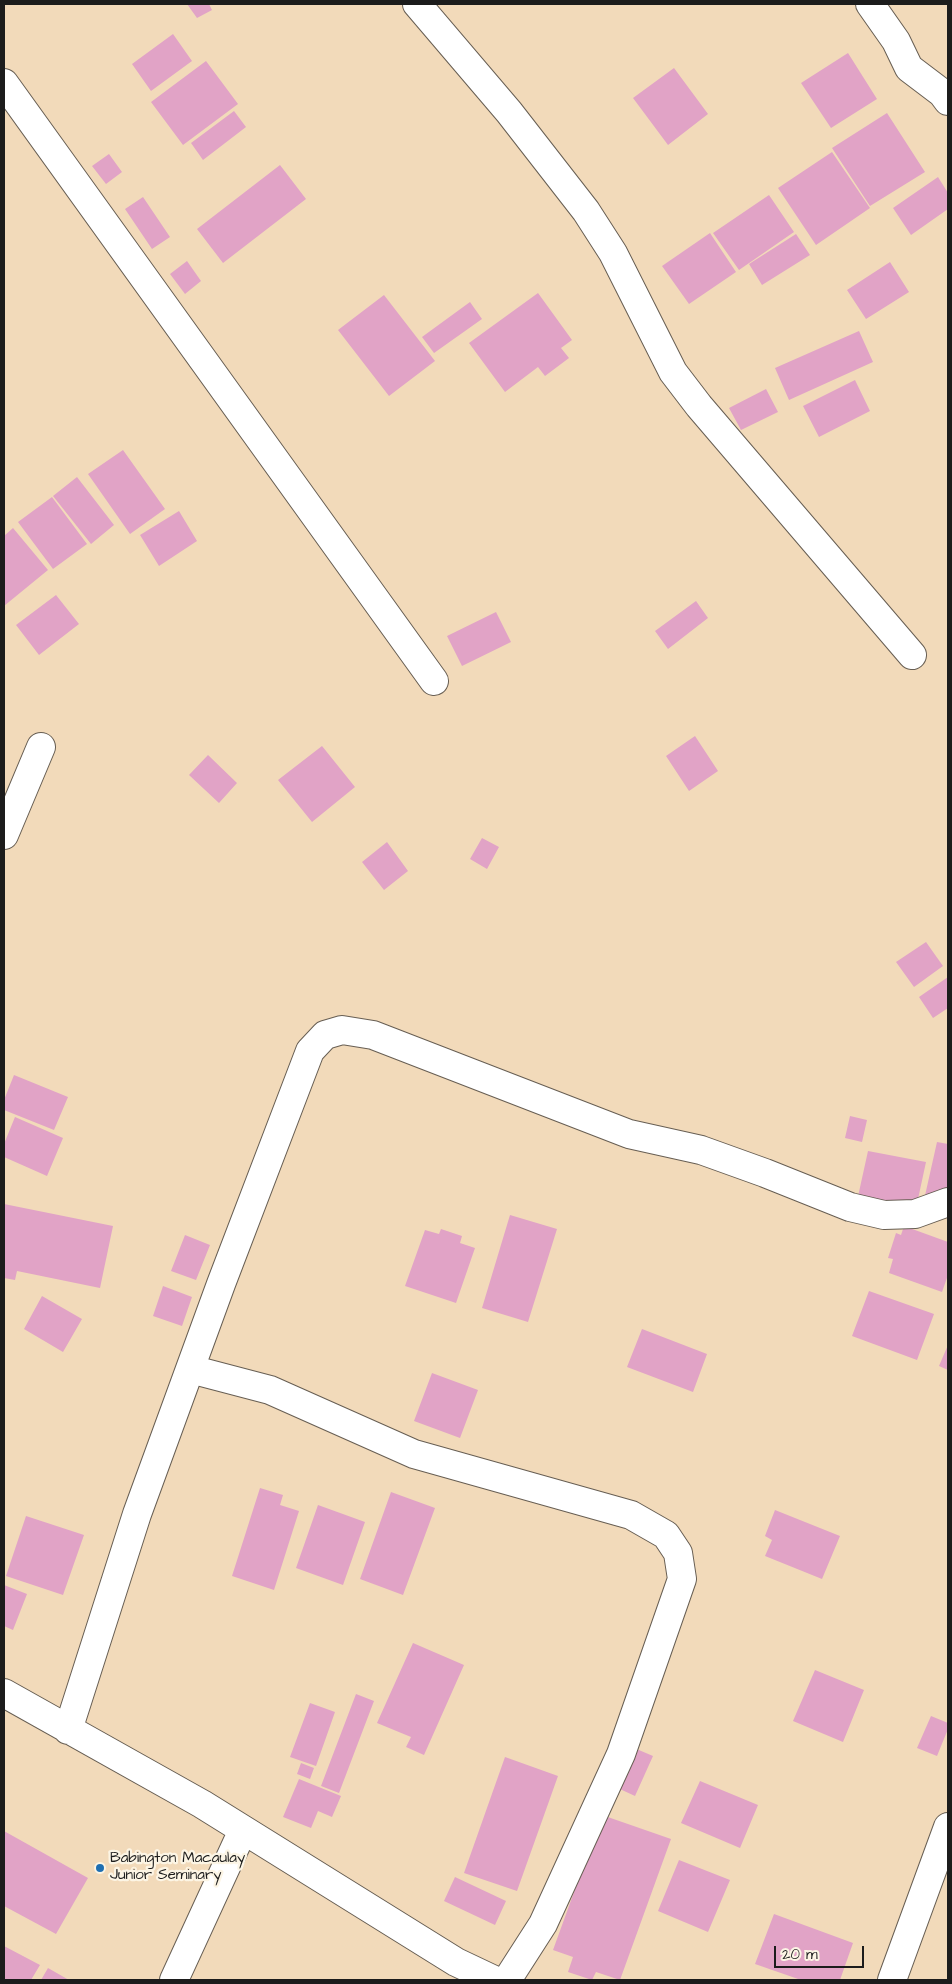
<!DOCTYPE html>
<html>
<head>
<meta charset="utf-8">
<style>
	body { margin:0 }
	#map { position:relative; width:952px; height:1984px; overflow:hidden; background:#f2daba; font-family:"Architects Daughter",sans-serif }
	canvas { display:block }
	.frame { position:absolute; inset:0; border:5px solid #1c1c1c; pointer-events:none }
	.scale { position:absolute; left:774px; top:1946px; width:90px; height:22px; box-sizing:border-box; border:2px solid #1c1c1c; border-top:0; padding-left:6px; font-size:15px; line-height:18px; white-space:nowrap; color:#1c1c1c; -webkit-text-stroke:4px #fcf5e5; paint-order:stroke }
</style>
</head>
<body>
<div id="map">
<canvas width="952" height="1984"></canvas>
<div class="frame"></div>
<div class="scale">20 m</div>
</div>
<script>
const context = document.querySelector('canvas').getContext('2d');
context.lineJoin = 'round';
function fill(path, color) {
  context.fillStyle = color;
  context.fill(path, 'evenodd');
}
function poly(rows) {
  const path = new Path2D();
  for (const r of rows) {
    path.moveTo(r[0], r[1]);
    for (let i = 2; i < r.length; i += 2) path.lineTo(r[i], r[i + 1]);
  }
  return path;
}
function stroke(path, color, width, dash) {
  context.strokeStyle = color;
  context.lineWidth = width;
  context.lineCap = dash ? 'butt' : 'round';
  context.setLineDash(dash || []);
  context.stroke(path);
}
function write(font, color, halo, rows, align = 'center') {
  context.font = font + ' "Architects Daughter",sans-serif';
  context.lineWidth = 4.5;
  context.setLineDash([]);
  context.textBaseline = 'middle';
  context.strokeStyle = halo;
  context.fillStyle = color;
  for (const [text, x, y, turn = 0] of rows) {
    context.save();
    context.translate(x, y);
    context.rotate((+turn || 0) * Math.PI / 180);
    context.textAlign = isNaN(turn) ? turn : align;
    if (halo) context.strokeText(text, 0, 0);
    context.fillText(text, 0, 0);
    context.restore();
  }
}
const building = poly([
	[187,4,209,4,212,10,197,18],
	[173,34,192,61,151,91,132,64],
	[848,53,877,99,831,128,801,83],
	[206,61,238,104,183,145,151,102],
	[674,68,708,114,668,145,633,98],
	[234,111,246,127,203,160,191,143],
	[887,113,925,172,870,206,832,148],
	[832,152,870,208,816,245,778,188],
	[109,154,122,172,106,184,92,166],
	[280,165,306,199,223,263,197,229],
	[938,177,948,193,948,209,911,235,893,208],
	[769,195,794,232,739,270,713,233],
	[143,197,170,237,152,249,125,209],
	[710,233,736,272,689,304,662,266],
	[796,234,810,255,762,285,749,264],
	[187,261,201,281,185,294,170,274],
	[890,262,909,292,866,319,847,290],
	[538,293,572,340,561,348,569,358,545,376,538,367,505,392,469,343],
	[384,295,435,361,389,396,338,330],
	[470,302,482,319,434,353,422,337],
	[859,331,873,362,789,400,775,368],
	[855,380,870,411,819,437,803,406],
	[766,389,778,412,741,430,729,408],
	[123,450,165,509,130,534,88,474],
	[77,477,114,525,91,544,53,496],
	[52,497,87,544,53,569,18,522],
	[179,511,197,541,159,566,140,535],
	[13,528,48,570,4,606,4,536],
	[56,595,79,624,39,655,16,625],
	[696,601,708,618,668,649,655,631],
	[496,612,511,642,462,666,447,636],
	[695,736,718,771,689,791,666,756],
	[322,746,355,787,312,822,278,780],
	[208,755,237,783,219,803,189,775],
	[482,838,499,847,487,869,470,859],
	[387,842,408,871,384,890,362,862],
	[926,942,943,966,914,987,896,962],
	[948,977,948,1008,933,1018,919,997],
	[14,1075,68,1097,54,1130,4,1110,4,1100],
	[850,1116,867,1120,862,1142,845,1138],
	[15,1117,63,1138,47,1176,4,1157,4,1144],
	[937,1142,948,1144,948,1214,922,1209],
	[868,1151,926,1162,915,1213,857,1201],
	[4,1204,113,1226,100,1288,17,1271,15,1280,4,1278],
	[510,1215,557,1229,528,1322,482,1308],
	[904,1226,948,1242,948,1275,942,1292,889,1273,893,1259,888,1258,896,1233,901,1235],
	[441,1229,462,1236,460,1243,475,1248,456,1303,405,1286,425,1230,439,1234],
	[185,1235,210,1245,196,1280,171,1271],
	[163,1286,192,1297,182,1326,153,1316],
	[869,1291,934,1314,917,1360,852,1336],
	[42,1296,82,1319,63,1352,24,1329],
	[642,1329,707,1354,693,1392,627,1367],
	[948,1345,948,1370,939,1366],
	[432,1373,478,1390,460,1438,414,1421],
	[260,1488,283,1495,280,1505,299,1511,274,1590,232,1576],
	[391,1492,435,1508,403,1595,360,1579],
	[318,1505,365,1522,343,1585,296,1568],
	[775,1510,840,1536,822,1579,765,1556,772,1540,765,1536],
	[26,1516,84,1535,63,1595,6,1576],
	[4,1585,27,1594,13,1630,4,1626],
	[413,1643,464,1665,424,1755,406,1747,411,1737,377,1723],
	[815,1670,864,1690,843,1742,793,1721],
	[356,1694,374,1701,339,1793,321,1786],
	[310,1703,335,1712,316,1766,290,1757],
	[931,1716,948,1723,948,1729,937,1756,917,1748],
	[627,1745,653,1756,635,1796,609,1784],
	[505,1757,558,1776,517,1891,464,1873],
	[301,1763,314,1768,310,1779,297,1774],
	[299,1779,341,1796,332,1817,318,1811,311,1828,283,1817],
	[700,1781,758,1805,740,1848,681,1823],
	[602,1815,671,1839,620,1980,596,1972,592,1980,568,1972,573,1957,553,1950],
	[4,1831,88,1878,56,1934,4,1906],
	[679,1860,730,1880,708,1932,658,1911],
	[455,1877,506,1901,495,1925,444,1901],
	[774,1914,853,1943,840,1980,801,1980,755,1964],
	[4,1946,40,1965,31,1980,4,1980],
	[48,1968,69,1980,41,1980]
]);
const minor = poly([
	[417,4,509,112,586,211,613,253,673,372,699,406,912,655],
	[870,4,896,41,909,68,942,93,948,101],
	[4,83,434,681],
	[4,835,41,747],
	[190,1369,270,1390,414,1454,631,1515,666,1535,678,1553,682,1579,621,1754,543,1924,507,1980],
	[4,1693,202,1804,456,1962,494,1980],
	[68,1730,137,1514,221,1284,310,1051,325,1035,342,1030,373,1035,629,1134,701,1150,765,1173,850,1207,884,1215,915,1214,948,1202],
	[174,1980,243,1830],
	[892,1980,948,1827]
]);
const markers = [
	[100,1868,5,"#1f6fb2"]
];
const poiNames = [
	["Babington Macaulay",110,1859],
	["Junior Seminary",110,1876]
];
fill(building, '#e1a3c6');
stroke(minor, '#675e53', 30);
stroke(minor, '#fff', 28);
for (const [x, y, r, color] of markers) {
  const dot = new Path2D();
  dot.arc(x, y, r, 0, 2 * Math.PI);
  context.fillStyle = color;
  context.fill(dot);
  stroke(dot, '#fcf5e5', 2);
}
write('15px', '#1c1c1c', '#fcf5e5', poiNames, 'left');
</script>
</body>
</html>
